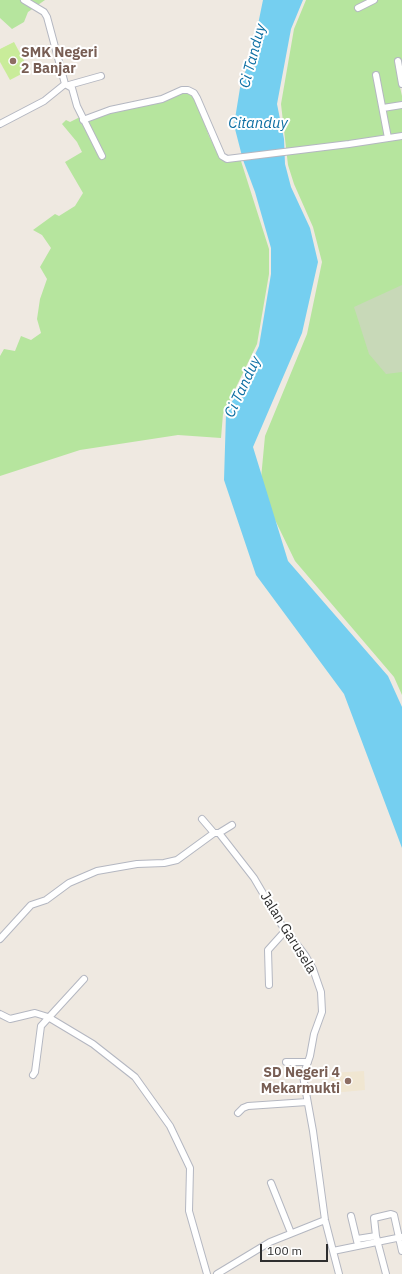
<!DOCTYPE html>
<html>
<head>
<meta charset="utf-8">
<style>
	body { margin:0 }
	#map { position:relative; width:402px; height:1274px; overflow:hidden; background:#efe9e1; font-family:"IBM Plex Sans",sans-serif }
	canvas { display:block }
	.scale { position:absolute; left:260px; top:1244px; width:68px; height:18px; box-sizing:border-box; border:2px solid #2e2e2e; border-top:0; padding-left:5px; font-size:12px; line-height:14px; white-space:nowrap; color:#2e2e2e; -webkit-text-stroke:3px #fff; paint-order:stroke }
</style>
</head>
<body>
<div id="map">
<canvas width="402" height="1274"></canvas>
<div class="scale">100 m</div>
</div>
<script>
const context = document.querySelector('canvas').getContext('2d');
context.lineJoin = 'round';
function fill(path, color) {
  context.fillStyle = color;
  context.fill(path, 'evenodd');
}
function poly(rows) {
  const path = new Path2D();
  for (const r of rows) {
    path.moveTo(r[0], r[1]);
    for (let i = 2; i < r.length; i += 2) path.lineTo(r[i], r[i + 1]);
  }
  return path;
}
function stroke(path, color, width, dash) {
  context.strokeStyle = color;
  context.lineWidth = width;
  context.lineCap = dash ? 'butt' : 'round';
  context.setLineDash(dash || []);
  context.stroke(path);
}
function write(font, color, halo, rows, align = 'center') {
  context.font = font + ' "IBM Plex Sans",sans-serif';
  context.lineWidth = 4;
  context.setLineDash([]);
  context.textBaseline = 'middle';
  context.strokeStyle = halo;
  context.fillStyle = color;
  for (const [text, x, y, turn = 0] of rows) {
    context.save();
    context.translate(x, y);
    context.rotate((+turn || 0) * Math.PI / 180);
    context.textAlign = isNaN(turn) ? turn : align;
    if (halo) context.strokeText(text, 0, 0);
    context.fillText(text, 0, 0);
    context.restore();
  }
}
const education = poly([
	[364,1071,365,1090,332,1093,330,1073]
]);
const green = poly([
	[0,0,45,0,28,12,24,22,12,29,0,18],
	[306,0,402,0,402,63,395,65,402,96,402,695,394,677,295,561,260,489,265,436,307,334,322,262,313,227,294,184,288,165,281,104,294,29],
	[187,92,193,95,198,106,209,136,220,157,226,161,241,161,269,249,269,274,257,344,223,414,221,438,178,435,80,450,0,476,0,356,4,349,15,351,21,336,31,340,41,333,37,319,40,299,47,279,40,267,51,248,42,235,33,230,55,214,59,216,75,206,83,193,65,162,82,152,77,142,62,124,66,120,70,122,80,117]
]);
const cemetery = poly([
	[402,285,402,372,386,374,369,354,354,307]
]);
const pitch = poly([
	[14,42,29,70,10,80,0,62,0,49]
]);
const water = poly([
	[263,0,303,0,291,29,277,104,284,139,285,164,291,187,310,228,318,262,302,333,253,447,288,561,388,676,402,707,402,848,344,694,256,575,224,480,226,414,259,346,271,274,271,248,255,192,243,160,234,125,240,88,254,44]
]);
const minor = poly([
	[24,0,44,12,47,17,65,84],
	[358,8,374,0],
	[398,61,402,84],
	[376,75,388,138],
	[69,85,101,76],
	[383,108,402,105],
	[83,120,110,110,162,99,182,90,188,90,194,93,197,98,222,156,227,159,349,144,402,136],
	[0,124,44,101,65,84,72,88,77,106,102,156],
	[202,819,214,833],
	[219,833,232,825],
	[0,939,31,905,46,900,69,883,97,871,137,864,164,863,177,860,214,833,219,833,254,878,281,924,305,955,313,969,321,992,322,1012,314,1034,310,1056,303,1076,313,1131,325,1220,333,1251,402,1237],
	[269,985,268,950,286,930],
	[0,1014,10,1019,35,1013,48,1017,93,1044,135,1077,170,1126,190,1168,189,1211,207,1274],
	[286,1062,308,1062],
	[33,1075,35,1072,41,1026,84,979],
	[238,1113,243,1108,248,1106,307,1102],
	[271,1183,291,1233],
	[351,1216,358,1245],
	[357,1239,376,1236],
	[333,1251,339,1274],
	[217,1274,270,1242,325,1220],
	[386,1274,376,1236,374,1218,391,1214,394,1215,402,1251]
]);
const markers = [
	[13,61,4,"#8d6e63"],
	[348,1081,4,"#8d6e63"]
];
const educationNames = [
	["SMK Negeri",21,53],
	["2 Banjar",21,69],
	["SD Negeri 4",340,1073,"right"],
	["Mekarmukti",340,1089,"right"]
];
const streetNames = [
	["Jalan Garusela",288,933,58]
];
const waterNames = [
	["Ci Tanduy",253,56,-75],
	["Citanduy",258,124],
	["Ci Tanduy",243,387,-65]
];
fill(education, '#f0e6d1');
fill(green, '#b6e59e');
fill(cemetery, '#c8d9b8');
fill(pitch, '#c9ec9a');
fill(water, '#75cff0');
stroke(minor, '#b4b7c1', 8);
stroke(minor, '#fff', 6);
for (const [x, y, r, color] of markers) {
  const dot = new Path2D();
  dot.arc(x, y, r, 0, 2 * Math.PI);
  context.fillStyle = color;
  context.fill(dot);
  stroke(dot, '#fff', 1.5);
}
write('bold 14px', '#785e54', '#fff', educationNames, 'left');
write('14px', '#2e2e2e', '#fff', streetNames);
write('italic 15px', '#0d6fa3', '#fff', waterNames);
</script>
</body>
</html>
